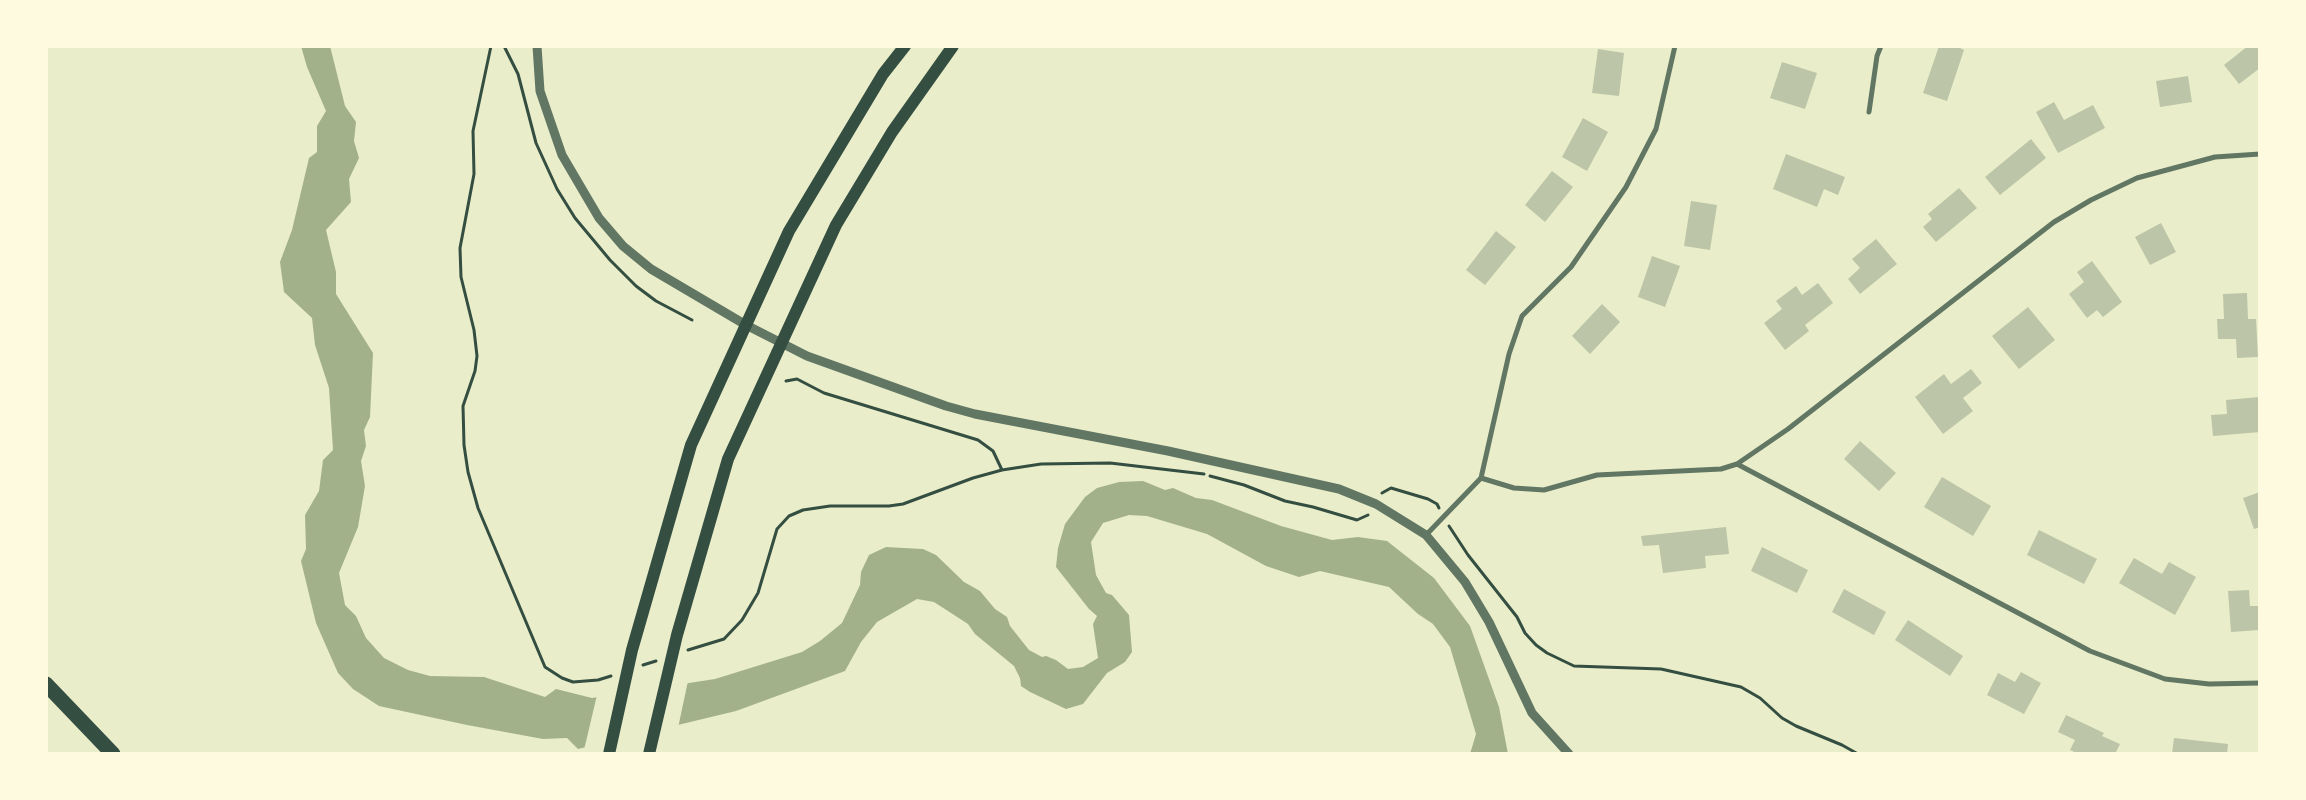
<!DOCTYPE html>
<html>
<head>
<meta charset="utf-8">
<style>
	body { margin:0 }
	#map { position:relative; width:2306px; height:800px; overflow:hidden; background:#e9edc9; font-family:"Alegreya Sans",sans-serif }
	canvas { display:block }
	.frame { position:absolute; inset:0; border:48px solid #fefae0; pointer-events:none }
</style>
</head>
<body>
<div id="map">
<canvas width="2306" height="800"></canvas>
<div class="frame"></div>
</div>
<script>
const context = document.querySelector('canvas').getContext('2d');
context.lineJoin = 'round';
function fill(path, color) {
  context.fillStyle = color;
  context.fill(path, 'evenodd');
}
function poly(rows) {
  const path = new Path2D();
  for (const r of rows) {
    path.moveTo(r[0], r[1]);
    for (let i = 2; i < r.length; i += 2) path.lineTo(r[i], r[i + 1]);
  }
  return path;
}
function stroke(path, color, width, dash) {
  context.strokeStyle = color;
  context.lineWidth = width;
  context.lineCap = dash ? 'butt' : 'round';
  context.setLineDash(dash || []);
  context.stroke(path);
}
const water = poly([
	[301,46,330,46,345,106,356,122,354,141,359,158,349,179,351,202,326,230,336,272,336,294,373,353,370,417,364,430,366,446,361,461,365,486,358,527,339,573,345,605,356,616,366,638,384,658,408,670,430,676,484,677,545,697,556,689,592,698,715,679,802,652,820,641,842,623,860,585,861,572,869,555,886,547,923,549,936,555,964,582,980,591,995,609,1007,617,1010,626,1029,650,1042,657,1046,656,1056,660,1068,669,1083,667,1098,658,1093,624,1097,616,1089,609,1056,567,1058,548,1065,524,1085,497,1097,488,1119,482,1143,481,1165,490,1173,488,1196,498,1212,500,1281,526,1332,540,1358,537,1387,541,1434,578,1470,626,1499,707,1508,754,1470,754,1476,734,1450,647,1433,624,1418,614,1389,587,1320,571,1299,577,1266,566,1207,534,1147,516,1129,515,1103,523,1091,542,1096,575,1106,593,1112,595,1129,615,1132,652,1125,662,1107,673,1083,704,1066,709,1030,692,1021,686,1020,678,1014,666,975,634,968,624,934,602,917,599,877,622,861,642,845,671,736,711,578,749,567,738,543,739,467,725,379,706,353,689,338,673,316,623,301,561,306,549,305,515,319,491,323,460,333,450,329,388,315,345,312,318,284,292,280,262,292,230,309,158,317,152,317,126,326,111,307,67]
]);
const pier = poly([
	[688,681,678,728,584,750,597,695]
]);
const building = poly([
	[1939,46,1956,46,1964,50,1947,101,1923,93],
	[2248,46,2260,46,2260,68,2239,84,2224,65],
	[1598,49,1624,53,1619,96,1592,93],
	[1782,62,1817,73,1805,109,1770,98],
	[2188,76,2192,102,2160,107,2156,81],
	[2054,102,2064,120,2093,105,2105,128,2058,153,2036,112],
	[1583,118,1608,132,1587,171,1562,157],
	[2031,139,2046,158,2000,195,1985,177],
	[1786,154,1845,177,1838,195,1824,189,1817,207,1773,189],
	[1552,171,1573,187,1545,222,1525,205],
	[1959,188,1977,208,1936,242,1923,227,1932,219,1928,214],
	[1691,201,1717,205,1710,250,1684,246],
	[2161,223,2176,252,2150,265,2135,237],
	[1496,231,1516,247,1485,285,1466,270],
	[1876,239,1897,264,1860,294,1848,279,1860,268,1852,259],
	[1652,256,1680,266,1665,307,1638,297],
	[2092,261,2122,302,2103,317,2097,310,2087,318,2069,294,2084,282,2077,272],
	[1818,283,1833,303,1805,325,1809,331,1785,350,1764,323,1782,309,1776,301,1796,286,1802,295],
	[2247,293,2248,319,2256,319,2258,357,2237,358,2236,339,2218,339,2217,319,2224,319,2223,294],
	[1602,304,1620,322,1590,354,1572,336],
	[2028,307,2055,340,2019,369,1992,336],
	[1971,369,1982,383,1963,398,1973,411,1943,434,1915,397,1944,374,1951,384],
	[2259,397,2260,432,2213,436,2211,415,2227,414,2226,400],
	[1860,441,1896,473,1879,491,1844,459],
	[1942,477,1991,506,1973,536,1924,507],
	[2260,492,2260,527,2254,529,2243,498],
	[1726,527,1729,554,1705,556,1706,568,1663,573,1659,545,1643,546,1641,536],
	[2039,530,2097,559,2084,584,2027,555],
	[1762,547,1808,570,1797,593,1751,571],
	[2134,558,2162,574,2169,562,2196,577,2175,615,2119,583],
	[1844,589,1886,612,1874,635,1832,612],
	[2249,590,2250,606,2260,606,2260,630,2231,632,2228,591],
	[1908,620,1963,656,1950,676,1895,640],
	[2021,672,2041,683,2024,714,1987,695,1998,673,2015,682],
	[2066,715,2104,733,2102,736,2120,744,2115,754,2090,752,2079,754,2070,750,2075,740,2058,732],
	[2174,738,2228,744,2227,754,2172,754]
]);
const path = poly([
	[491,46,473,131,474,174,460,248,461,277,474,330,477,356,475,371,463,406,464,445,468,472,478,508,545,667,562,678,573,682,598,680,611,676],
	[504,46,518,74,536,143,557,189,575,218,610,260,636,286,656,301,692,320],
	[786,381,797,379,824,393,978,440,993,451,1002,470],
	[1210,476,1244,485,1285,501,1313,507,1357,520,1368,515],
	[1382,493,1391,488,1428,499,1437,504,1439,508],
	[1449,526,1468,555,1517,617,1525,633,1536,645,1547,653,1574,666,1661,669,1741,687,1760,698,1782,718,1796,726,1842,745,1858,754],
	[688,650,724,639,742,620,758,593,777,529,789,516,803,510,830,506,889,506,903,504,973,478,1002,470,1041,464,1110,463,1204,474],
	[643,665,656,661]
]);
const minor = poly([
	[1869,112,1877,56,1881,46],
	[1737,464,1788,429,2054,222,2091,200,2137,178,2215,157,2260,154],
	[1481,478,1509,354,1522,316,1571,267,1626,187,1656,129,1675,46],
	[1426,535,1481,478,1514,488,1544,490,1597,475,1721,469,1737,464,2090,651,2165,679,2209,684,2260,683]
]);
const tertiary = poly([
	[537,46,540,91,562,155,599,218,623,246,651,269,746,325,807,356,946,406,975,414,1168,451,1339,489,1376,504,1426,535,1465,582,1489,622,1532,713,1569,754]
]);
const primary = poly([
	[609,754,632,650,691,445,789,231,883,74,905,46],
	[649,754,677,635,728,459,836,225,892,132,953,46]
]);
const motorway = poly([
	[46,684,113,754]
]);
fill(water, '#a3b18a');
fill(pier, '#e9edc9');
fill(building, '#bcc5a7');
stroke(path, '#344e41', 3);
stroke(minor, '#617663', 5);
stroke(tertiary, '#617663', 9);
stroke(primary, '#344e41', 12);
stroke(motorway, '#344e41', 15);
</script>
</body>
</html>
